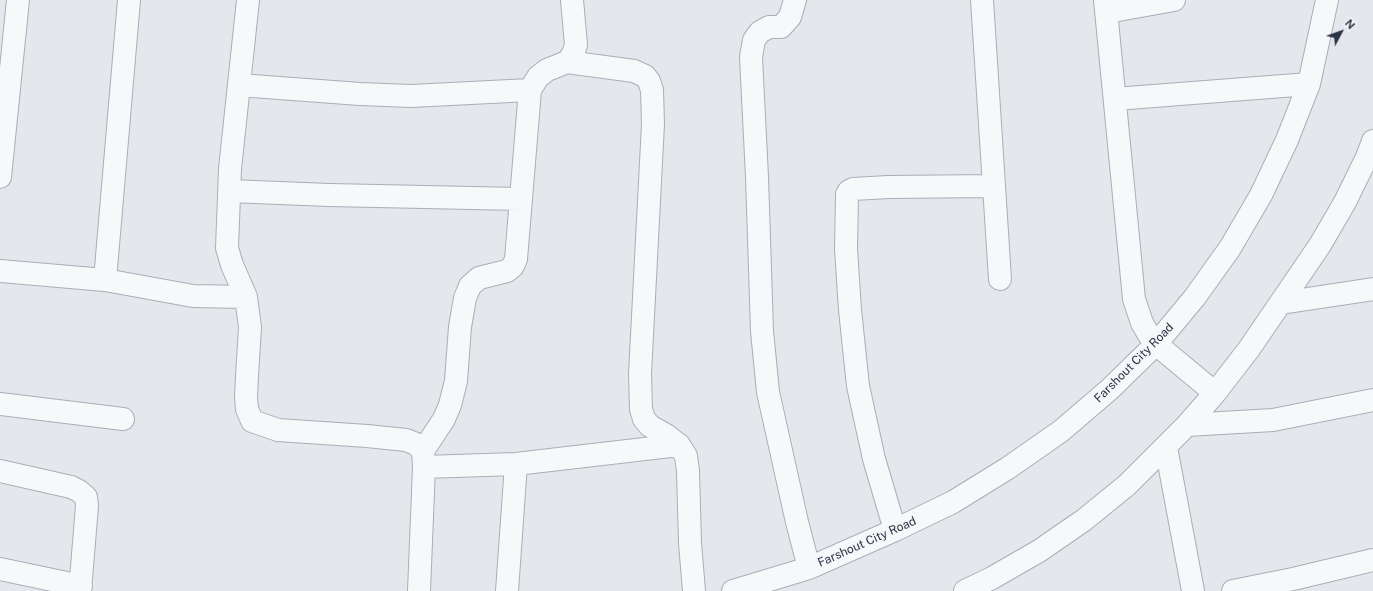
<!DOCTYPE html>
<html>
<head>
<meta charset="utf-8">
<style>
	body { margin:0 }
	#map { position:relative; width:1373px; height:591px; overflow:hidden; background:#e4e7ec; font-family:"Public Sans",sans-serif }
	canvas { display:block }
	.north { position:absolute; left:1321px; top:12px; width:40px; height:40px; -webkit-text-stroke:3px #f4f6f9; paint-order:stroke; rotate:49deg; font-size:11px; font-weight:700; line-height:16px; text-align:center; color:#2b3445 }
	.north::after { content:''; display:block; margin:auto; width:14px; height:18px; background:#2b3445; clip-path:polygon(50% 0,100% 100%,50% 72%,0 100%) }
</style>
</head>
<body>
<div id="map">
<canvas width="1373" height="591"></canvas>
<div class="north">N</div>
</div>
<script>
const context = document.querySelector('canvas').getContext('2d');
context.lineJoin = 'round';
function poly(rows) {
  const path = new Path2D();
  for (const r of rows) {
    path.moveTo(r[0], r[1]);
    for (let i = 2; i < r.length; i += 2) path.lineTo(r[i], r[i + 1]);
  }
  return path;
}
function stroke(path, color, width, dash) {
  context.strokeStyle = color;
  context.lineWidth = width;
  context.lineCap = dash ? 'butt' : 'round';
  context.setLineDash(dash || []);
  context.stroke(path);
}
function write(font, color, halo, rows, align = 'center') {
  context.font = font + ' "Public Sans",sans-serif';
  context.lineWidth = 3.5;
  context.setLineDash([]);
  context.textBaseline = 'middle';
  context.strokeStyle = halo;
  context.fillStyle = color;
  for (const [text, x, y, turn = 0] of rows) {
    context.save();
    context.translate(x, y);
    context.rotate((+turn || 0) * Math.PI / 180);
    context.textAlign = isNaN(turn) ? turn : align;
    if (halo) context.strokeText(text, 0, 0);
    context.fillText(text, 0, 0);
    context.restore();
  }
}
const minor = poly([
	[248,0,230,169,227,248,232,265,246,297,250,327,247,376,246,397,247,409,252,421,278,430,367,436,406,440,416,444,423,451,424,467,419,591],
	[795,0,790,17,781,27,769,27,760,32,754,40,751,57,757,177,762,331,768,392,797,522,809,568],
	[982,0,1000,279],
	[1105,0,1134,299,1142,323,1149,335,1156,344,1215,393],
	[1107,12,1174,0],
	[567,62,634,71,645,76,649,81,652,90,653,124,640,374,641,409,644,419,650,426,666,435,679,445,686,456,688,471,690,543,694,591],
	[239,85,360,94,411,96,530,90],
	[1115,99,1309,84],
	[0,177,18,0],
	[230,191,329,195,520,199],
	[0,271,105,280,193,296,246,297],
	[105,280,129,0],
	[1281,303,1373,289],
	[0,404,123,419],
	[1187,425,1273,420,1373,400],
	[1166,447,1193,591],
	[423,451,444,419,450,405,456,381,460,327,465,298,470,286,479,278,507,271,513,266,516,259,530,90,538,77,547,70,567,62,573,54,576,45,572,0],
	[424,467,516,464,679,445],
	[0,471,71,487,79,491,86,497,87,506,80,591],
	[895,530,874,459,858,386,850,310,846,249,847,194,849,191,853,189,888,187,994,186],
	[0,569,81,586],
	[507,591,516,464],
	[733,591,809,568,895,530,953,502,1008,468,1061,431,1110,389,1156,344,1195,297,1230,248,1261,195,1287,140,1309,84,1327,0],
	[965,591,992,578,1039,551,1084,520,1127,485,1187,425,1215,393,1249,349,1320,245,1345,202,1367,157,1373,141],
	[1233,591,1293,579,1373,560]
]);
const streetNames = [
	["Farshout City Road",1134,363,-45],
	["Farshout City Road",867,542,-24]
];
stroke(minor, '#a9aeb7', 24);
stroke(minor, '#f7f8fa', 22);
write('12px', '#2b3445', '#f4f6f9', streetNames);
</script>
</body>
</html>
